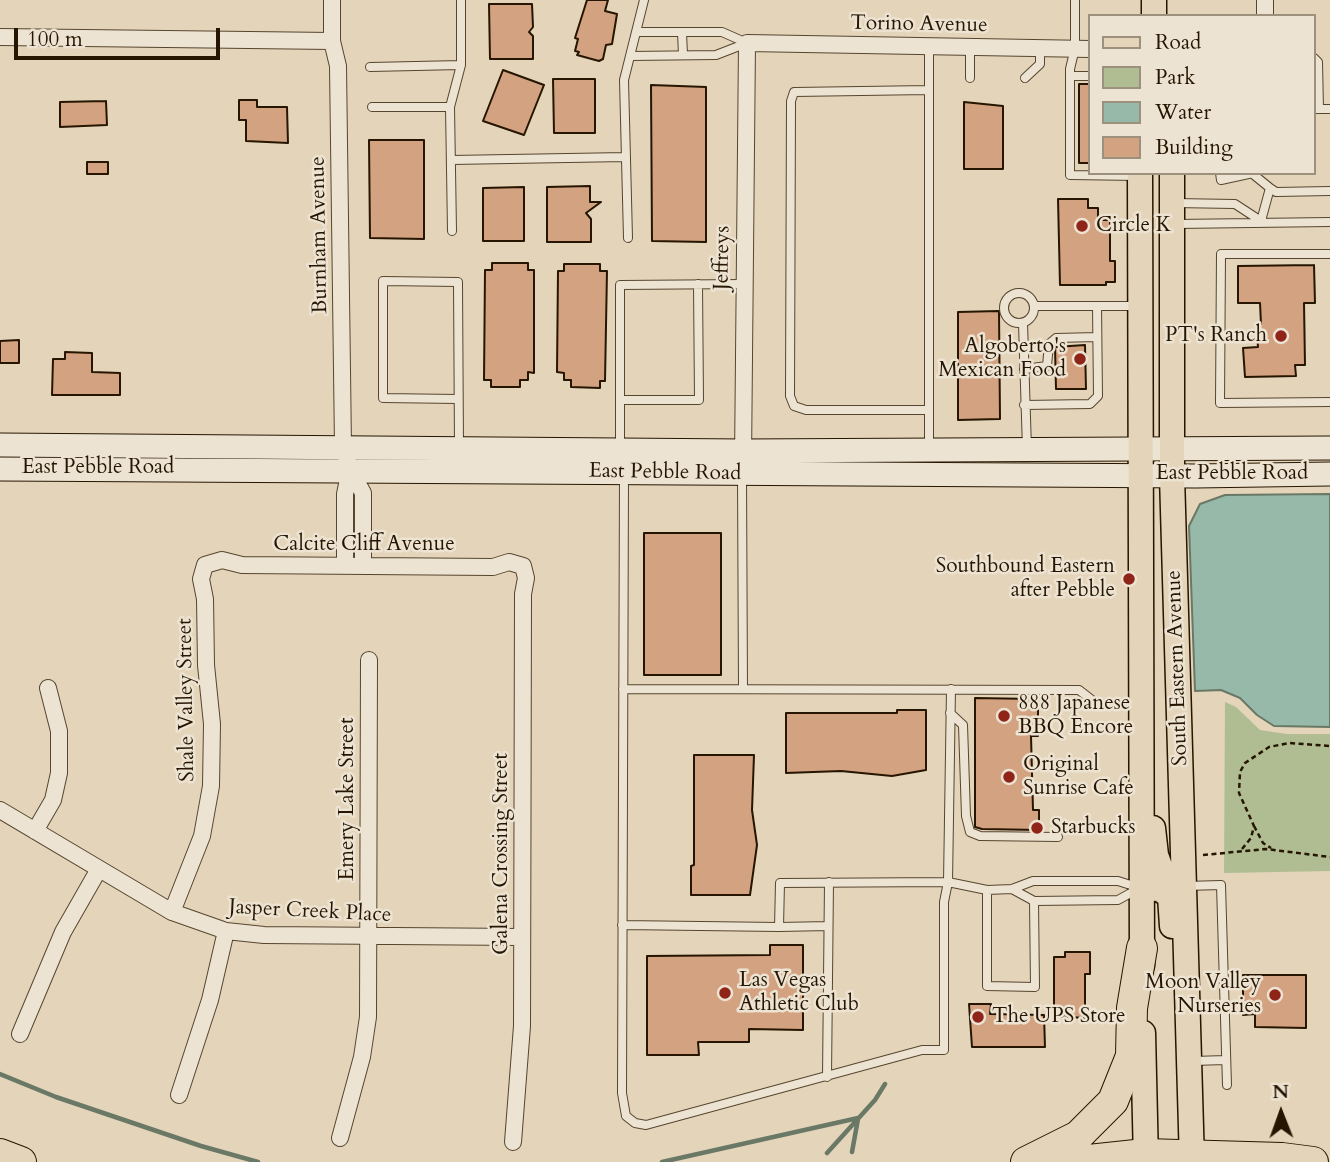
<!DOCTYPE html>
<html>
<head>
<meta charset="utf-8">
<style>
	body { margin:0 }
	#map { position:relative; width:1330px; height:1162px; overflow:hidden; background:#e4d4b9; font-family:Cardo,serif }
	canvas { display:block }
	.legend { position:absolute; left:1088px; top:14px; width:228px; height:161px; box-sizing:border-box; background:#ede3d2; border:2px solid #9d917e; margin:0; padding:9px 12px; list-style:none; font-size:21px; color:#261601 }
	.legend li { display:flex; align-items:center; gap:14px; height:35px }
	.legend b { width:35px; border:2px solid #9d917e }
	.north { position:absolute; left:1246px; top:1078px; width:70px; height:70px; -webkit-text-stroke:5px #ede3d2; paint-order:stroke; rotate:359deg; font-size:19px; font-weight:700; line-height:28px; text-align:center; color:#261601 }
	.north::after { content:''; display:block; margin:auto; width:24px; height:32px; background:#261601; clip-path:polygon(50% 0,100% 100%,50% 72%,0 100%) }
	.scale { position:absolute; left:14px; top:28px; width:206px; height:32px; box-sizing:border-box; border:4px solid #261601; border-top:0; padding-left:9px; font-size:21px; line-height:24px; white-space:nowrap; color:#261601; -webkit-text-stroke:5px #ede3d2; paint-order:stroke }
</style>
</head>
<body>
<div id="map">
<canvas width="1330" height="1162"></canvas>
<ul class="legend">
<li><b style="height:9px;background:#e4d4b9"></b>Road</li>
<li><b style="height:19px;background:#b0bd92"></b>Park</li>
<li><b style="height:19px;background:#97b9aa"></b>Water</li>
<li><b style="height:19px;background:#d3a281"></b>Building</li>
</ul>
<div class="north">N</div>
<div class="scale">100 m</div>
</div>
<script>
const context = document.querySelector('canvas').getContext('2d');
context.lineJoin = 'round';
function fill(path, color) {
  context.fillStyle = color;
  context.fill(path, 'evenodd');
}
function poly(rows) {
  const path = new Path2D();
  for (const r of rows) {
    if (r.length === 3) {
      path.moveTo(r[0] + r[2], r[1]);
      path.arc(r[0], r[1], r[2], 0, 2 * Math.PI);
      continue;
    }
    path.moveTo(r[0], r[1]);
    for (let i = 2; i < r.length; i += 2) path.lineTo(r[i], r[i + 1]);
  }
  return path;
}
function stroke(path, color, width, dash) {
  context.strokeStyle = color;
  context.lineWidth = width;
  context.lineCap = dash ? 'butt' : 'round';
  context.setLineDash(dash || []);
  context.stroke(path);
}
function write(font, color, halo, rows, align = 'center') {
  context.font = font + ' Cardo,serif';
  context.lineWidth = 5;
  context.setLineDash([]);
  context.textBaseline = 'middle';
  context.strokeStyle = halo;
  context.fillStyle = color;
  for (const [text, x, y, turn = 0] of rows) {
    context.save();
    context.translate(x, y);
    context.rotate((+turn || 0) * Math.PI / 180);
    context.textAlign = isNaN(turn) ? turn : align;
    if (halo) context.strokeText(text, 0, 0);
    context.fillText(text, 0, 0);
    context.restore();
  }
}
const green = poly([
	[1225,702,1236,707,1260,730,1287,734,1330,734,1330,871,1224,873]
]);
const water = poly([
	[1330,494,1330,727,1274,726,1257,715,1240,698,1221,690,1195,691,1189,526,1200,504,1225,495,1330,494]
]);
const stream = poly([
	[0,1074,56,1097,201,1146,258,1162],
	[852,1152,858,1119],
	[827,1153,875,1100,885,1084],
	[662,1162,858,1118]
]);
const building = poly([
	[587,0,608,0,605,11,617,14,612,44,606,45,603,59,599,61,577,55,579,52,575,51,578,39,575,38,587,0],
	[489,4,532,4,533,27,529,32,533,36,533,59,490,59,489,4],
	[503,70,544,85,524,135,483,121,503,70],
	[553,79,595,79,595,133,554,133,553,79],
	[1079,84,1090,84,1090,163,1079,163,1079,84],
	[651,85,706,87,706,242,652,241,651,85],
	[239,100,257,100,257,107,287,107,288,143,246,141,246,120,239,120,239,100],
	[106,101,107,125,60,127,60,102,106,101],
	[964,102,1003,106,1003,169,964,169,964,102],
	[369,140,424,140,424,239,370,238,369,140],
	[87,162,108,162,108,174,87,174,87,162],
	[590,186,590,202,601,202,586,213,591,219,591,242,547,242,547,187,590,186],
	[524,187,524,241,483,241,483,188,524,187],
	[1058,199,1088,199,1088,208,1098,208,1098,220,1110,220,1110,261,1115,261,1115,282,1106,282,1106,285,1060,285,1058,199],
	[492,263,528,263,528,270,534,270,534,373,528,372,528,380,520,380,520,387,491,387,491,380,484,380,485,270,492,270,492,263],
	[564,264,600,264,600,271,607,271,605,381,600,381,600,388,571,387,571,380,564,380,564,373,557,372,558,271,564,271,564,264],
	[1314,265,1315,303,1304,303,1305,365,1295,365,1296,376,1245,377,1243,348,1258,347,1256,324,1261,324,1260,303,1238,303,1238,266,1314,265],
	[999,311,1000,419,958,420,958,312,999,311],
	[19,340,19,363,0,363,0,341,19,340],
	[1085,345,1086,389,1056,389,1055,347,1085,345],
	[65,352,92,353,92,372,120,373,120,395,52,395,53,359,65,359,65,352],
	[644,533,721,533,721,675,644,675,644,533],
	[975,698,1034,699,1034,710,1038,710,1038,736,1031,736,1033,810,1039,810,1039,830,982,829,975,827,975,698],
	[897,710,926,710,926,770,892,776,841,771,786,773,786,713,897,713,897,710],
	[694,755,754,755,752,810,757,845,750,895,691,895,691,866,694,865,694,755],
	[770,945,803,945,803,1030,749,1029,749,1042,698,1042,699,1055,647,1055,647,956,770,955,770,945],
	[1065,952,1090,952,1090,974,1085,974,1085,1018,1054,1016,1054,957,1065,957,1065,952],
	[1243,975,1306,975,1306,1028,1255,1027,1255,1014,1243,1015,1243,975],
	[969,1004,991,1004,990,1014,1044,1015,1045,1047,972,1047,969,1004]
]);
const path = poly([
	[1254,826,1263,843,1271,848],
	[1242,849,1251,838,1254,826,1239,793,1240,772,1245,763,1269,747,1289,743,1330,746],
	[1203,855,1266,849,1330,857]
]);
const service = poly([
	[1075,0,1075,48,1070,69,1070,175,1137,176],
	[636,32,722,32,747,43],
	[682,32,683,55],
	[630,56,716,55,747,43],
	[1314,58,1318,62,1319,109],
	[370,67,461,65],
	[1070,76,1090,76],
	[970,78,970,47],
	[1025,78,1040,64,1040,48],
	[928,90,794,92,791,101,790,396,794,406,806,410,928,410],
	[372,107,450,107],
	[1314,109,1330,109],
	[451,160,626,157],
	[1220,173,1221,180,1253,173],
	[1254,175,1270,188,1261,221],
	[1270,188,1276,192,1330,191],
	[1174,203,1235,204,1261,221],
	[1176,224,1330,222],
	[452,231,450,107,461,65,461,0],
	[628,238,624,80,644,0],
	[1330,254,1221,254,1220,403,1330,402],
	[1019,308,15],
	[1034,306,1137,306],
	[1023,323,1027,449],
	[1024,369,1047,366,1049,344,1056,338,1097,337],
	[458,399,383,398,383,281,458,282,459,447],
	[620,400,699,400,698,284],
	[1024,405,1090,404,1098,396,1097,306],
	[620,448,620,285,744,284],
	[929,449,929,46],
	[624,475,622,1093,626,1116,635,1123,646,1125,922,1050,944,1050,944,902,948,882,951,689],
	[742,476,743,689],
	[623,689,1079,690,1097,704,1140,704],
	[950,713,963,725,966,816,970,832,980,836,1058,837],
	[1186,886,1221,885,1227,1085],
	[1012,889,1034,901,1118,900,1136,890],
	[987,890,987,986,1035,987,1034,901],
	[622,925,779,927,780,883,948,882,987,890,1012,889,1033,881,1118,881,1140,888],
	[779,927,828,926],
	[1193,1061,1226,1060],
	[827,1077,829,882]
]);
const minor = poly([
	[332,0,332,41,338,66,343,447,350,469,363,493,363,566],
	[1265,0,1265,16],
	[0,37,332,41],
	[743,461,747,43,1090,49],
	[345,566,345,494,350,469],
	[0,810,172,912,226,931,264,935,522,937],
	[35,831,53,800,59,773,59,731,48,688],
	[172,912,202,836,211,786,212,724,206,665,205,599,201,579,205,565,222,560,242,565,493,567,509,562,523,566,526,578,523,594,522,1026,513,1142],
	[20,1034,63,932,99,869],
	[179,1095,210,1000,226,931],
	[340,1138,362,1057,368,1017,369,660]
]);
const secondary = poly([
	[0,445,743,451,1330,448],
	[0,469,1196,476,1330,474]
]);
const primary = poly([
	[1154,0,1154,16],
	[1140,173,1142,965],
	[1172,173,1172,476,1192,1162],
	[1153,828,1156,855,1161,869,1168,881,1184,886],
	[1141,888,1159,889,1170,896,1172,926],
	[1143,1033,1146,1162]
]);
const motorway = poly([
	[0,1154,21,1162],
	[1026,1162,1078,1136,1113,1101,1131,1056,1132,1008,1142,948],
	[1070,1162,1145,1154,1282,1158,1313,1162]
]);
const markers = [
	[1082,226,7,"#8f2418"],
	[1281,336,7,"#8f2418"],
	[1080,359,7,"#8f2418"],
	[1129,579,7,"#8f2418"],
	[1004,716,7,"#8f2418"],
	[1009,777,7,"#8f2418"],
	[1037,828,7,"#8f2418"],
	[725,993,7,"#8f2418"],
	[1275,995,7,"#8f2418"],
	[978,1017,7,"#8f2418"]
];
const streetNames = [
	["Torino Avenue",919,25,1],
	["Burnham Avenue",320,235,-91],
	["Jeffreys",723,258,-89],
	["East Pebble Road",98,468],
	["East Pebble Road",665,473,1],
	["East Pebble Road",1232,474],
	["Calcite Cliff Avenue",364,545],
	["South Eastern Avenue",1178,668,-92],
	["Shale Valley Street",187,700,-91],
	["Emery Lake Street",348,799,-90],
	["Galena Crossing Street",502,854,-90],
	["Jasper Creek Place",310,912,3]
];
const poiNames = [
	["Circle K",1096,226],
	["PT's Ranch",1267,336,"right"],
	["Algoberto's",1066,347,"right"],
	["Mexican Food",1066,371,"right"],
	["Southbound Eastern",1115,567,"right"],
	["after Pebble",1115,591,"right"],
	["888 Japanese",1018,704],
	["BBQ Encore",1018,728],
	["Original",1023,765],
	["Sunrise Cafe",1023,789],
	["Starbucks",1051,828],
	["Las Vegas",739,981],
	["Athletic Club",739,1005],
	["Moon Valley",1261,983,"right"],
	["Nurseries",1261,1007,"right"],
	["The UPS Store",992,1017]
];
fill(green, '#b0bd92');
fill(water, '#97b9aa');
stroke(water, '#6a7866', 2);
stroke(stream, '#6a7866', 4.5);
fill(building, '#d3a281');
stroke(building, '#261601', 2);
stroke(service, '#56462f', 10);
stroke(minor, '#56462f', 18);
stroke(secondary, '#261601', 25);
stroke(primary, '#261601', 27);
stroke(motorway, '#261601', 32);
stroke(path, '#261601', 2.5, [5, 3.5]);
stroke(service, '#ede3d2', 8);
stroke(minor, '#ede3d2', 16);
stroke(secondary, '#ede3d2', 23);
stroke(primary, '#e4d4b9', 24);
stroke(motorway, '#e4d4b9', 30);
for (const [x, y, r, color] of markers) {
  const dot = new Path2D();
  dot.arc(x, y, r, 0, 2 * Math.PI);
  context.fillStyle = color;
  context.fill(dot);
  stroke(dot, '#ede3d2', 2.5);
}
write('21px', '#261601', '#ede3d2', streetNames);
write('21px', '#261601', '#ede3d2', poiNames, 'left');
</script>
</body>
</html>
